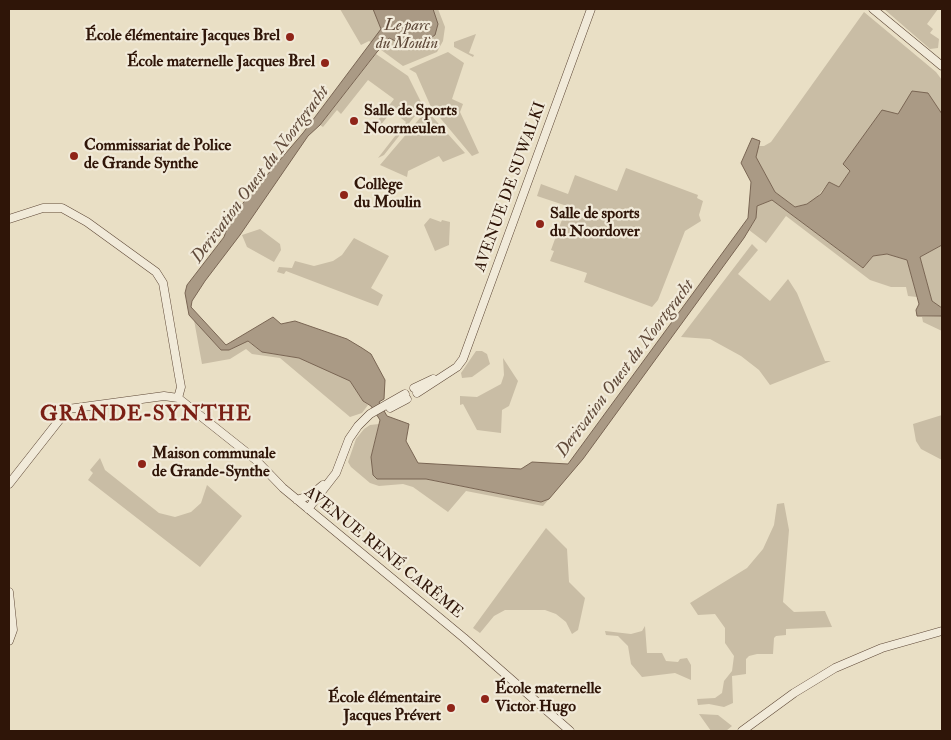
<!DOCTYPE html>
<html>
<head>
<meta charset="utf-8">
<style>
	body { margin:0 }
	#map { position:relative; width:951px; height:740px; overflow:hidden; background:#e9dfc5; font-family:"IM FELL Double Pica",serif }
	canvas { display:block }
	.frame { position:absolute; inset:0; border:10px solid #2f1508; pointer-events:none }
</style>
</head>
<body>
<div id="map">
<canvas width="951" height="740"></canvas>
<div class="frame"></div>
</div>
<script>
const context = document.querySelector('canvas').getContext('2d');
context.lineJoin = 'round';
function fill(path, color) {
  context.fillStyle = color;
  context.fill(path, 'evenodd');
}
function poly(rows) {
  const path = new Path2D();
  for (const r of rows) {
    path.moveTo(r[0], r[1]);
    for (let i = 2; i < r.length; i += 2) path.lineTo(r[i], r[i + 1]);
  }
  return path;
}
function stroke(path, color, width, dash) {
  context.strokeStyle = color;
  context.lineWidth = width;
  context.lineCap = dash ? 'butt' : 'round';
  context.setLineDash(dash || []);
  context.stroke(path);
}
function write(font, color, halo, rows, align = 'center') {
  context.font = font + ' "IM FELL Double Pica",serif';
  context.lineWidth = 4.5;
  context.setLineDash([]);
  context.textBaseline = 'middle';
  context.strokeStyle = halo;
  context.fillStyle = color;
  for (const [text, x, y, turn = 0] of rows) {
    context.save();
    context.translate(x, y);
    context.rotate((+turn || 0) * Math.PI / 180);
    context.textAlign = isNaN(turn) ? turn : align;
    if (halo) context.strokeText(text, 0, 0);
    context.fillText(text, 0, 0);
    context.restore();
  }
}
const green = poly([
	[340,9,438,9,445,27,443,41,437,52,403,66,369,41,361,45],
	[884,9,938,9,927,24,933,29,930,33,939,39,938,48,930,49],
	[864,12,936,72,942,80,942,114,928,93,898,114,882,111,844,164,850,171,839,187,829,182,813,202,795,207,775,192,756,157,756,153,759,146,764,146,771,142],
	[476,34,469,53,474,55,473,57,454,47,454,42],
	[448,52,464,63,452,99,463,104,460,112,479,153,472,156,431,107,416,73,409,69],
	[376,54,408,76,424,108,414,117,384,155,378,158,406,122,392,111,379,127,375,124,394,99,368,80,341,114,337,110,323,127,320,125],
	[429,113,465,153,443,162,439,156,408,171,407,177,380,165,420,118],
	[626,168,698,195,697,198,703,201,699,215,701,221,685,231,658,300,652,307,584,282,587,273,550,261,554,251,551,250,567,206,537,196,541,184,568,194,575,175,617,191],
	[772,200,863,268,873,256,887,254,907,260,917,297,908,296,906,287,891,287,870,280,786,216,766,243,749,230,756,218,757,206],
	[430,218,441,222,442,220,450,222,449,245,435,251,424,225],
	[260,229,280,244,281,250,274,262,247,247,242,235],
	[354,238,389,256,371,288,383,295,378,306,286,271,284,274,277,272,279,267,292,268,295,261,314,266,333,261,342,255],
	[752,244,758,250,738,274,770,301,788,279,797,293,825,361,831,361,770,385,759,370,741,356,710,339,681,337],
	[942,245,942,308,932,301,920,257],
	[942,316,942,331,923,322,922,317],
	[194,320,221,350,229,350,247,341,262,352,299,358,340,374,350,381,363,401,368,405,362,413,350,417,280,358,252,354,246,349,230,359,202,364],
	[476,351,482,351,487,354,490,364,472,377,462,378,461,373],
	[503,358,518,381,509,406,502,410,501,433,477,430,463,404,460,405,460,396,477,397,501,384,504,375],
	[942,415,942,460,921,449,916,441,913,424],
	[379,424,371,457,383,479,426,479,541,502,549,499,543,506,466,491,448,512,413,487,403,484,379,486,370,483,351,467,348,462,356,439,364,429,370,425],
	[100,458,105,470,159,513,175,517,191,512,201,503,207,485,242,516,200,567,88,480,93,473,90,470],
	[784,503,789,530,783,602,794,612,825,611,832,627,786,629,786,635,776,636,774,638,773,654,757,654,749,656,746,659,746,674,732,676,733,703,724,707,709,704,698,705,697,699,715,698,722,693,724,681,732,671,734,656,725,643,725,628,715,614,698,615,690,603,747,568,763,549,774,525,777,504],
	[546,528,567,549,569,582,585,598,578,630,572,634,566,622,556,614,545,610,505,610,494,616,480,633,473,628],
	[645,626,647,653,662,653,666,661,678,662,680,659,687,658,691,665,691,680,675,673,642,677,631,664,628,646,618,636,606,635,605,631,631,634,642,631],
	[699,714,718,715,732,726,726,731,711,731]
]);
const water = poly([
	[373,9,433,9,438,24,435,35,422,44,406,46,389,38,377,52,320,125,308,136,240,235,205,281,192,301,191,307,226,345,273,317,281,324,295,321,347,339,362,348,371,354,385,380,384,399,379,402,387,416,409,424,406,441,418,463,521,469,532,462,568,464,748,218,751,182,741,163,752,138,760,141,756,157,775,192,795,207,807,204,821,194,829,182,839,187,850,171,843,164,882,110,898,114,912,91,928,93,942,114,942,245,920,257,932,301,942,308,942,316,917,316,916,310,919,304,907,260,887,254,873,256,863,268,772,200,757,206,756,218,744,238,583,459,549,499,541,502,426,479,377,479,373,475,371,457,380,420,371,406,363,401,350,381,299,358,262,352,248,341,229,350,221,350,189,315,185,293,187,285,224,237,231,217,303,133,381,29,373,9]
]);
const minor = poly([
	[873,9,942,66],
	[9,219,43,208,62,208,87,222,156,272,163,283,179,376,181,387,178,398],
	[414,388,433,379],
	[417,393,457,367,463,359,591,9],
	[390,408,407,399],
	[9,484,68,409,164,396,178,398,256,460,283,488,464,638,570,731],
	[297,500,311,495,323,485],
	[308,509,336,473,349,439,358,426,370,414,405,394],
	[9,592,13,630,9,641],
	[742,731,794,693,835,668,882,648,942,631]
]);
const markers = [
	[290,37,5,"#8f2418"],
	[325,63,5,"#8f2418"],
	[354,121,5,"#8f2418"],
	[74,156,5,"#8f2418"],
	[344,195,5,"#8f2418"],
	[540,224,5,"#8f2418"],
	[142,464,5,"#8f2418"],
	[485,699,5,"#8f2418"],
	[451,708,5,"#8f2418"]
];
const parkNames = [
	["Le parc",407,27],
	["du Moulin",407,45]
];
const poiNames = [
	["École élémentaire Jacques Brel",280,37,"right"],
	["École maternelle Jacques Brel",315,63,"right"],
	["Salle de Sports",364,112],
	["Noormeulen",364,130],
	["Commissariat de Police",84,147],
	["de Grande Synthe",84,165],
	["Collège",354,186],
	["du Moulin",354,204],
	["Salle de sports",550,215],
	["du Noordover",550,233],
	["Maison communale",152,455],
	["de Grande-Synthe",152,473],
	["École maternelle",495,690],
	["Victor Hugo",495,708],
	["École élémentaire",441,699,"right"],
	["Jacques Prévert",441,717,"right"]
];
const streetNames = [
	["AVENUE DE SUWALKI",511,187,-70],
	["AVENUE RENÉ CARÊME",383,553,39]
];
const waterNames = [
	["Derivation Ouest du Noortgracht",261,175,-53],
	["Derivation Ouest du Noortgracht",626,369,-53]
];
const districtNames = [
	["GRANDE-SYNTHE",146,415]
];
fill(green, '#c9bda5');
fill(water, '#aa9a85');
stroke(water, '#796553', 1);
stroke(minor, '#5e4837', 9);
stroke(minor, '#f1ead9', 8);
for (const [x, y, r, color] of markers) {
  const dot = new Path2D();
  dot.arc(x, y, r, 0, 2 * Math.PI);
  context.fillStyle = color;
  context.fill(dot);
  stroke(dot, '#f1ead9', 2);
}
write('italic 16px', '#5d4737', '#f1ead9', parkNames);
write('bold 16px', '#2f1508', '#f1ead9', poiNames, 'left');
write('16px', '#2f1508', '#f1ead9', streetNames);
write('italic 18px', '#604a3a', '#f1ead9', waterNames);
context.letterSpacing = '1px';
write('bold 21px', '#7a1f14', '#f1ead9', districtNames);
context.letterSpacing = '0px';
</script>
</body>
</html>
